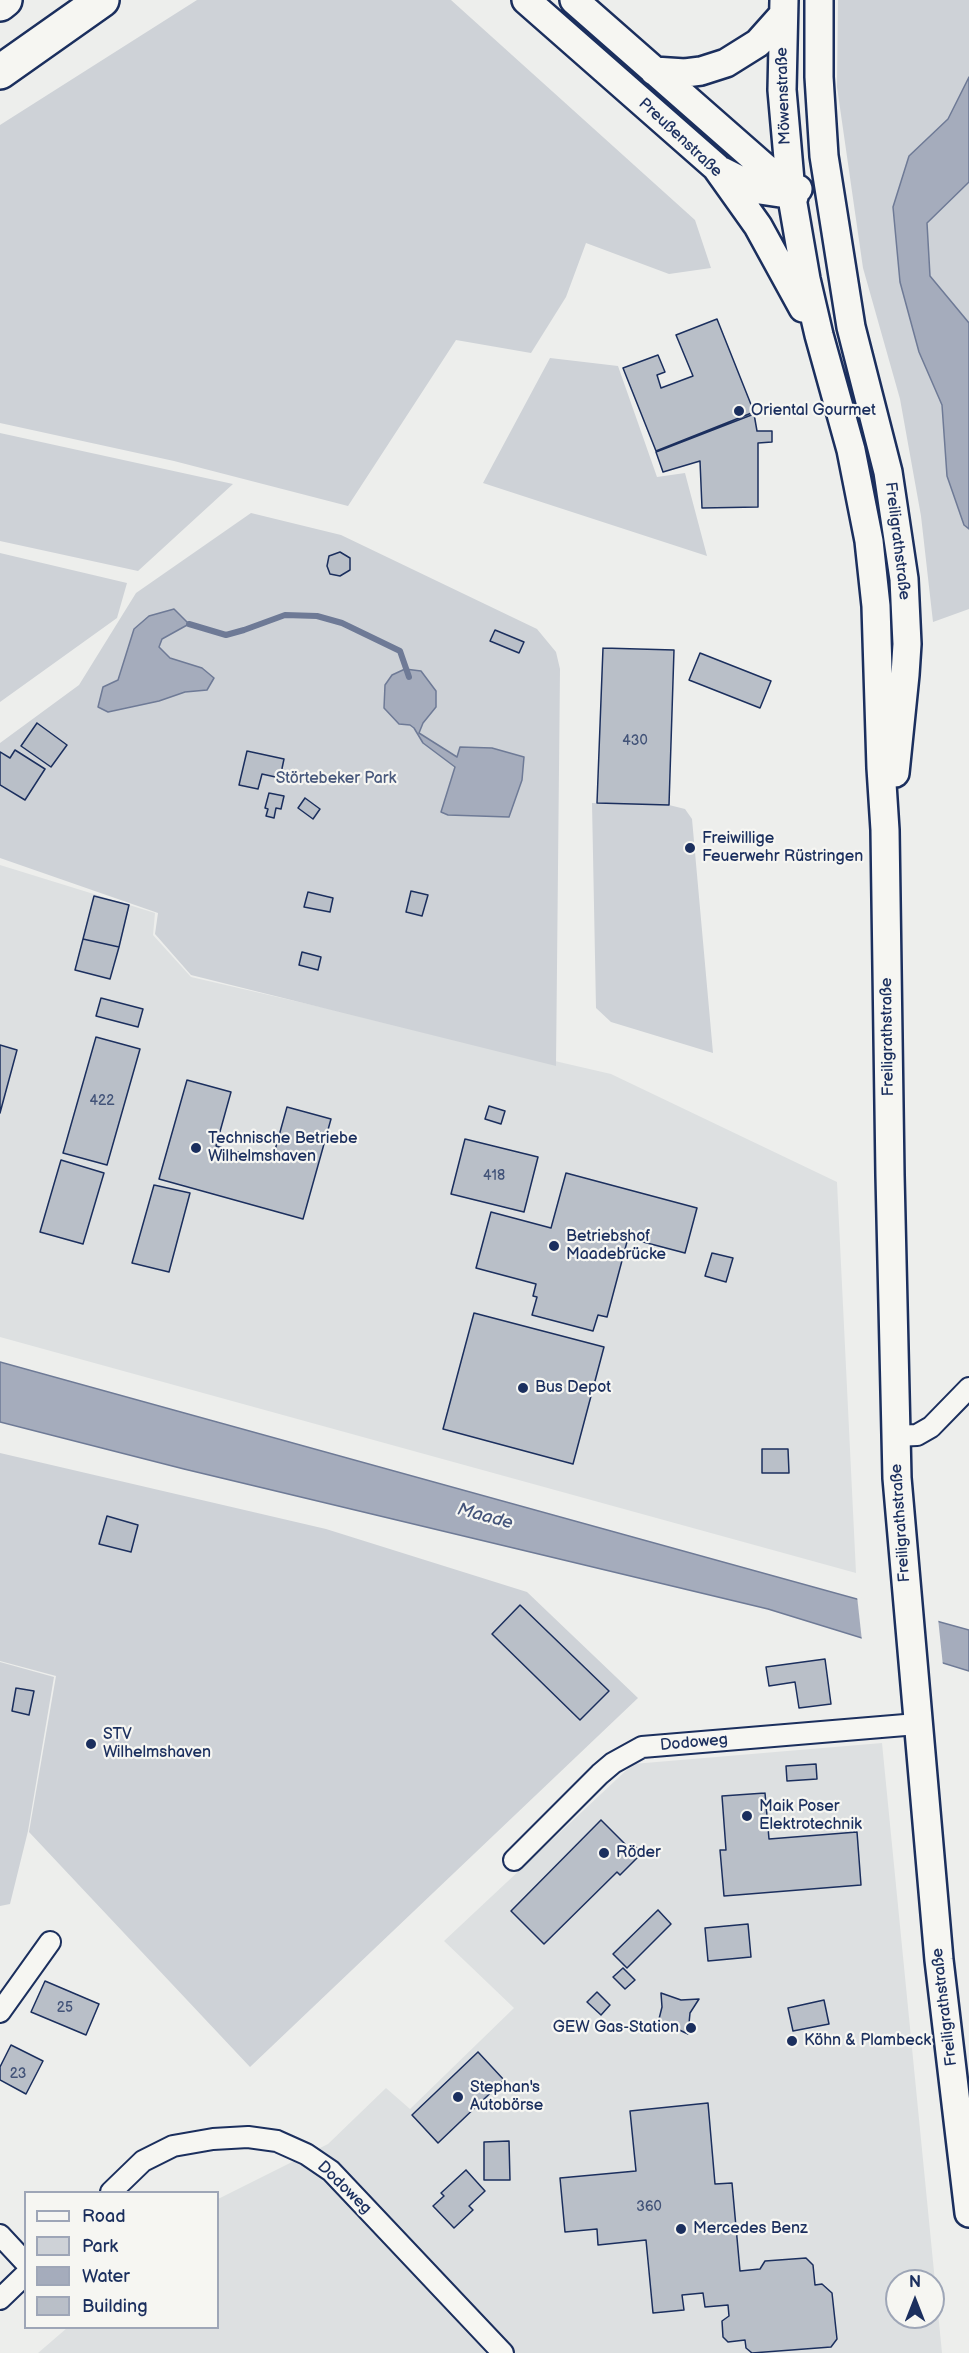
<!DOCTYPE html>
<html>
<head>
<meta charset="utf-8">
<style>
	body { margin:0 }
	#map { position:relative; width:969px; height:2353px; overflow:hidden; background:#edeeec; font-family:"Balsamiq Sans",sans-serif }
	canvas { display:block }
	.legend { position:absolute; left:24px; top:2191px; width:195px; height:138px; box-sizing:border-box; background:#f6f6f2; border:2px solid #9ea6b7; margin:0; padding:8px 10px; list-style:none; font-size:18px; color:#1b2f5e }
	.legend li { display:flex; align-items:center; gap:12px; height:30px }
	.legend b { width:30px; border:2px solid #9ea6b7 }
	.north { position:absolute; left:885px; top:2269px; width:60px; height:60px; box-sizing:border-box; background:#f6f6f2; border:2px solid #9ea6b7; border-radius:50%; rotate:0deg; font-size:16px; font-weight:700; line-height:24px; text-align:center; color:#1b2f5e }
	.north::after { content:''; display:block; margin:auto; width:21px; height:27px; background:#1b2f5e; clip-path:polygon(50% 0,100% 100%,50% 72%,0 100%) }
</style>
</head>
<body>
<div id="map">
<canvas width="969" height="2353"></canvas>
<ul class="legend">
<li><b style="height:8px;background:#f6f6f2"></b>Road</li>
<li><b style="height:16px;background:#ced2d7"></b>Park</li>
<li><b style="height:16px;background:#a5acbc"></b>Water</li>
<li><b style="height:16px;background:#b9bfc8"></b>Building</li>
</ul>
<div class="north">N</div>
</div>
<script>
const context = document.querySelector('canvas').getContext('2d');
context.lineJoin = 'round';
function fill(path, color) {
  context.fillStyle = color;
  context.fill(path, 'evenodd');
}
function poly(rows) {
  const path = new Path2D();
  for (const r of rows) {
    path.moveTo(r[0], r[1]);
    for (let i = 2; i < r.length; i += 2) path.lineTo(r[i], r[i + 1]);
  }
  return path;
}
function stroke(path, color, width, dash) {
  context.strokeStyle = color;
  context.lineWidth = width;
  context.lineCap = dash ? 'butt' : 'round';
  context.setLineDash(dash || []);
  context.stroke(path);
}
function write(font, color, halo, rows, align = 'center') {
  context.font = font + ' "Balsamiq Sans",sans-serif';
  context.lineWidth = 4.5;
  context.setLineDash([]);
  context.textBaseline = 'middle';
  context.strokeStyle = halo;
  context.fillStyle = color;
  for (const [text, x, y, turn = 0] of rows) {
    context.save();
    context.translate(x, y);
    context.rotate((+turn || 0) * Math.PI / 180);
    context.textAlign = isNaN(turn) ? turn : align;
    if (halo) context.strokeText(text, 0, 0);
    context.fillText(text, 0, 0);
    context.restore();
  }
}
const built = poly([
	[0,865,155,913,153,935,191,977,611,1074,837,1182,856,1573,0,1337],
	[882,1743,942,2353,38,2353,67,2328,218,2328,218,2199,328,2144,386,2088,410,2109,514,2008,444,1941,633,1764],
	[897,2281,933,2281,933,2317,897,2317]
]);
const green = poly([
	[197,0,451,0,695,220,711,268,669,274,586,243,566,297,531,353,456,340,348,506,174,461,0,423,0,125],
	[838,0,969,0,969,77,948,119,909,156,893,207,900,282,919,352,942,405,947,476,964,525,969,529,969,609,933,622,921,516,900,399,863,268,837,87],
	[969,182,969,323,930,276,927,222],
	[550,358,618,366,657,477,685,473,707,556,483,483],
	[0,433,233,484,138,571,0,541],
	[251,513,341,535,537,629,556,652,560,669,556,1066,191,975,155,934,158,913,0,858,0,743,79,685,136,593],
	[0,553,127,583,117,618,0,702],
	[592,803,669,805,685,809,692,819,713,1053,611,1022,596,1008],
	[0,1453,326,1529,527,1592,638,1698,250,2067,29,1832,56,1676,0,1661],
	[520,1605,608,1691,580,1720,492,1634],
	[0,1662,54,1677,28,1831,10,1904,0,1906]
]);
const water = poly([
	[969,77,969,182,927,223,930,276,969,323,969,529,964,525,947,476,942,405,919,352,900,282,893,207,909,156,948,119,969,77],
	[174,609,189,624,162,639,159,647,170,658,202,668,214,678,207,690,185,692,159,701,108,712,98,707,103,687,118,680,134,629,149,616,174,609],
	[405,669,421,671,436,691,436,707,423,723,419,733,457,757,460,747,492,748,524,757,522,780,509,817,448,815,441,812,455,767,423,743,414,728,410,725,399,724,384,708,385,685,392,675,405,669],
	[0,1362,969,1630,969,1671,768,1609,184,1469,0,1422,0,1362]
]);
const pier = poly([
	[857,1596,938,1618,943,1666,862,1641]
]);
const stream = poly([
	[189,624,226,635,244,630,285,615,317,616,342,623,400,651,409,677]
]);
const building = poly([
	[717,319,754,412,656,451,623,368,658,355,665,372,657,375,661,388,693,376,676,335,717,319],
	[754,414,757,431,772,431,772,442,758,443,758,507,702,508,700,461,663,472,656,452,754,414],
	[340,552,350,558,350,570,340,576,330,574,327,566,329,556,340,552],
	[495,630,524,642,519,653,490,641,495,630],
	[603,648,674,650,669,805,597,803,603,648],
	[700,653,771,681,760,708,689,680,700,653],
	[37,723,67,745,51,767,21,746,37,723],
	[15,750,45,769,25,800,0,785,0,752,10,758,15,750],
	[247,751,284,759,280,778,262,774,258,789,239,785,247,751],
	[269,793,284,796,281,809,276,808,274,818,266,816,268,809,265,808,269,793],
	[305,798,320,809,313,819,298,808,305,798],
	[411,891,428,895,422,916,406,912,411,891],
	[308,892,333,898,330,912,304,907,308,892],
	[94,896,129,905,119,947,83,939,94,896],
	[83,939,119,947,110,979,75,970,83,939],
	[302,952,321,957,318,970,299,965,302,952],
	[101,998,143,1009,138,1027,96,1016,101,998],
	[96,1037,140,1049,107,1165,63,1153,96,1037],
	[0,1045,17,1050,0,1113,0,1045],
	[187,1080,231,1092,216,1146,234,1151,272,1161,287,1107,331,1119,303,1219,159,1179,187,1080],
	[489,1106,505,1111,501,1124,485,1119,489,1106],
	[465,1139,538,1157,524,1212,451,1194,465,1139],
	[61,1160,104,1173,83,1244,40,1232,61,1160],
	[566,1173,697,1208,685,1253,628,1238,607,1317,598,1315,593,1331,532,1315,537,1297,533,1296,536,1284,476,1268,491,1212,551,1228,566,1173],
	[154,1185,190,1193,169,1272,132,1263,154,1185],
	[712,1253,733,1258,726,1282,705,1276,712,1253],
	[474,1313,604,1347,573,1464,443,1429,474,1313],
	[762,1449,788,1449,789,1473,762,1473,762,1449],
	[107,1516,138,1525,131,1552,99,1544,107,1516],
	[520,1605,609,1691,580,1720,492,1634,520,1605],
	[825,1659,831,1704,799,1708,795,1682,769,1686,766,1667,825,1659],
	[16,1688,34,1691,29,1715,12,1711,16,1688],
	[816,1764,817,1779,787,1781,786,1766,816,1764],
	[765,1793,769,1839,857,1832,861,1885,724,1896,720,1850,726,1850,722,1796,765,1793],
	[601,1820,630,1849,634,1845,642,1853,620,1875,617,1872,544,1944,511,1911,601,1820],
	[658,1910,671,1924,627,1968,613,1954,658,1910],
	[748,1924,751,1957,708,1961,705,1928,748,1924],
	[623,1968,635,1980,625,1989,613,1977,623,1968],
	[45,1981,99,2004,86,2035,31,2012,45,1981],
	[597,1992,610,2005,601,2015,587,2002,597,1992],
	[661,1993,681,2000,699,1999,690,2013,688,2034,675,2028,657,2027,662,2007,661,1993],
	[824,2000,829,2024,793,2031,788,2008,824,2000],
	[11,2045,43,2061,26,2094,0,2080,0,2067,11,2045],
	[478,2052,504,2080,438,2143,412,2115,478,2052],
	[708,2103,715,2184,732,2183,740,2271,760,2269,765,2261,806,2258,813,2265,815,2285,822,2284,832,2293,837,2339,831,2347,752,2353,746,2348,745,2340,728,2342,723,2337,722,2321,729,2316,728,2305,705,2307,703,2293,682,2295,684,2310,653,2313,646,2240,598,2245,597,2229,565,2232,560,2178,636,2171,630,2111,708,2103],
	[509,2141,510,2180,484,2180,484,2142,509,2141],
	[466,2170,485,2191,469,2206,473,2210,454,2228,433,2206,444,2196,441,2193,466,2170]
]);
const street = poly([
	[896,1436,917,1435,931,1427,969,1388],
	[514,1860,600,1774,613,1763,642,1747,917,1724],
	[0,2012,50,1942],
	[111,2192,143,2161,173,2146,213,2139,248,2137,277,2141,306,2154,331,2171,503,2353],
	[0,2235,26,2263],
	[0,2299,26,2274]
]);
const secondary = poly([
	[526,0,716,167,758,226,803,308],
	[574,0,779,180,794,197],
	[784,0,782,90,791,192,806,279,819,335,851,450,869,541,876,606,881,768,885,830,890,1175,897,1478,939,1960,969,2213],
	[819,0,819,77,824,156,851,327,888,472,904,579,907,644,905,675,895,773],
	[654,71,685,73,701,71,726,63,758,43,783,15],
	[722,171,760,190,780,193,798,189]
]);
const highway = poly([
	[0,4,5,0],
	[0,72,102,0]
]);
const markers = [
	[739,411,6,"#1b2f5e"],
	[690,848,6,"#1b2f5e"],
	[196,1148,6,"#1b2f5e"],
	[554,1246,6,"#1b2f5e"],
	[523,1388,6,"#1b2f5e"],
	[91,1744,6,"#1b2f5e"],
	[747,1816,6,"#1b2f5e"],
	[604,1853,6,"#1b2f5e"],
	[691,2028,6,"#1b2f5e"],
	[792,2041,6,"#1b2f5e"],
	[458,2097,6,"#1b2f5e"],
	[681,2229,6,"#1b2f5e"]
];
const numberNames = [
	["430",635,741],
	["422",102,1101],
	["418",494,1176],
	["25",65,2008],
	["23",18,2074],
	["360",649,2207]
];
const streetNames = [
	["Möwenstraße",784,96,-92],
	["Preußenstraße",680,138,43],
	["Freiligrathstraße",897,541,83],
	["Freiligrathstraße",888,1037,-91],
	["Freiligrathstraße",901,1523,-94],
	["Dodoweg",694,1743,-5],
	["Freiligrathstraße",945,2007,-97],
	["Dodoweg",344,2188,44]
];
const poiNames = [
	["Oriental Gourmet",751,411],
	["Freiwillige",702,839],
	["Feuerwehr Rüstringen",702,857],
	["Technische Betriebe",208,1139],
	["Wilhelmshaven",208,1157],
	["Betriebshof",566,1237],
	["Maadebrücke",566,1255],
	["Bus Depot",535,1388],
	["STV",103,1735],
	["Wilhelmshaven",103,1753],
	["Maik Poser",759,1807],
	["Elektrotechnik",759,1825],
	["Röder",616,1853],
	["GEW Gas-Station",679,2028,"right"],
	["Köhn & Plambeck",804,2041],
	["Stephan's",470,2088],
	["Autobörse",470,2106],
	["Mercedes Benz",693,2229]
];
const parkNames = [
	["Störtebeker Park",336,779]
];
const waterNames = [
	["Maade",485,1517,15]
];
fill(built, '#dde0e1');
fill(green, '#ced2d7');
fill(water, '#a5acbc');
stroke(water, '#6e7a96', 1.5);
fill(pier, '#edeeec');
stroke(stream, '#6e7a96', 6);
fill(building, '#b9bfc8');
stroke(building, '#1b2f5e', 1.5);
stroke(street, '#1b2f5e', 24);
stroke(secondary, '#1b2f5e', 32);
stroke(highway, '#1b2f5e', 38);
stroke(street, '#f6f6f2', 20);
stroke(secondary, '#f6f6f2', 27);
stroke(highway, '#f6f6f2', 33);
for (const [x, y, r, color] of markers) {
  const dot = new Path2D();
  dot.arc(x, y, r, 0, 2 * Math.PI);
  context.fillStyle = color;
  context.fill(dot);
  stroke(dot, '#f6f6f2', 2);
}
write('14px', '#425378', null, numberNames);
write('16px', '#1b2f5e', '#f6f6f2', streetNames);
write('16px', '#1b2f5e', '#f6f6f2', poiNames, 'left');
write('16px', '#48587c', '#f6f6f2', parkNames);
write('italic 18px', '#44547a', '#f6f6f2', waterNames);
</script>
</body>
</html>
